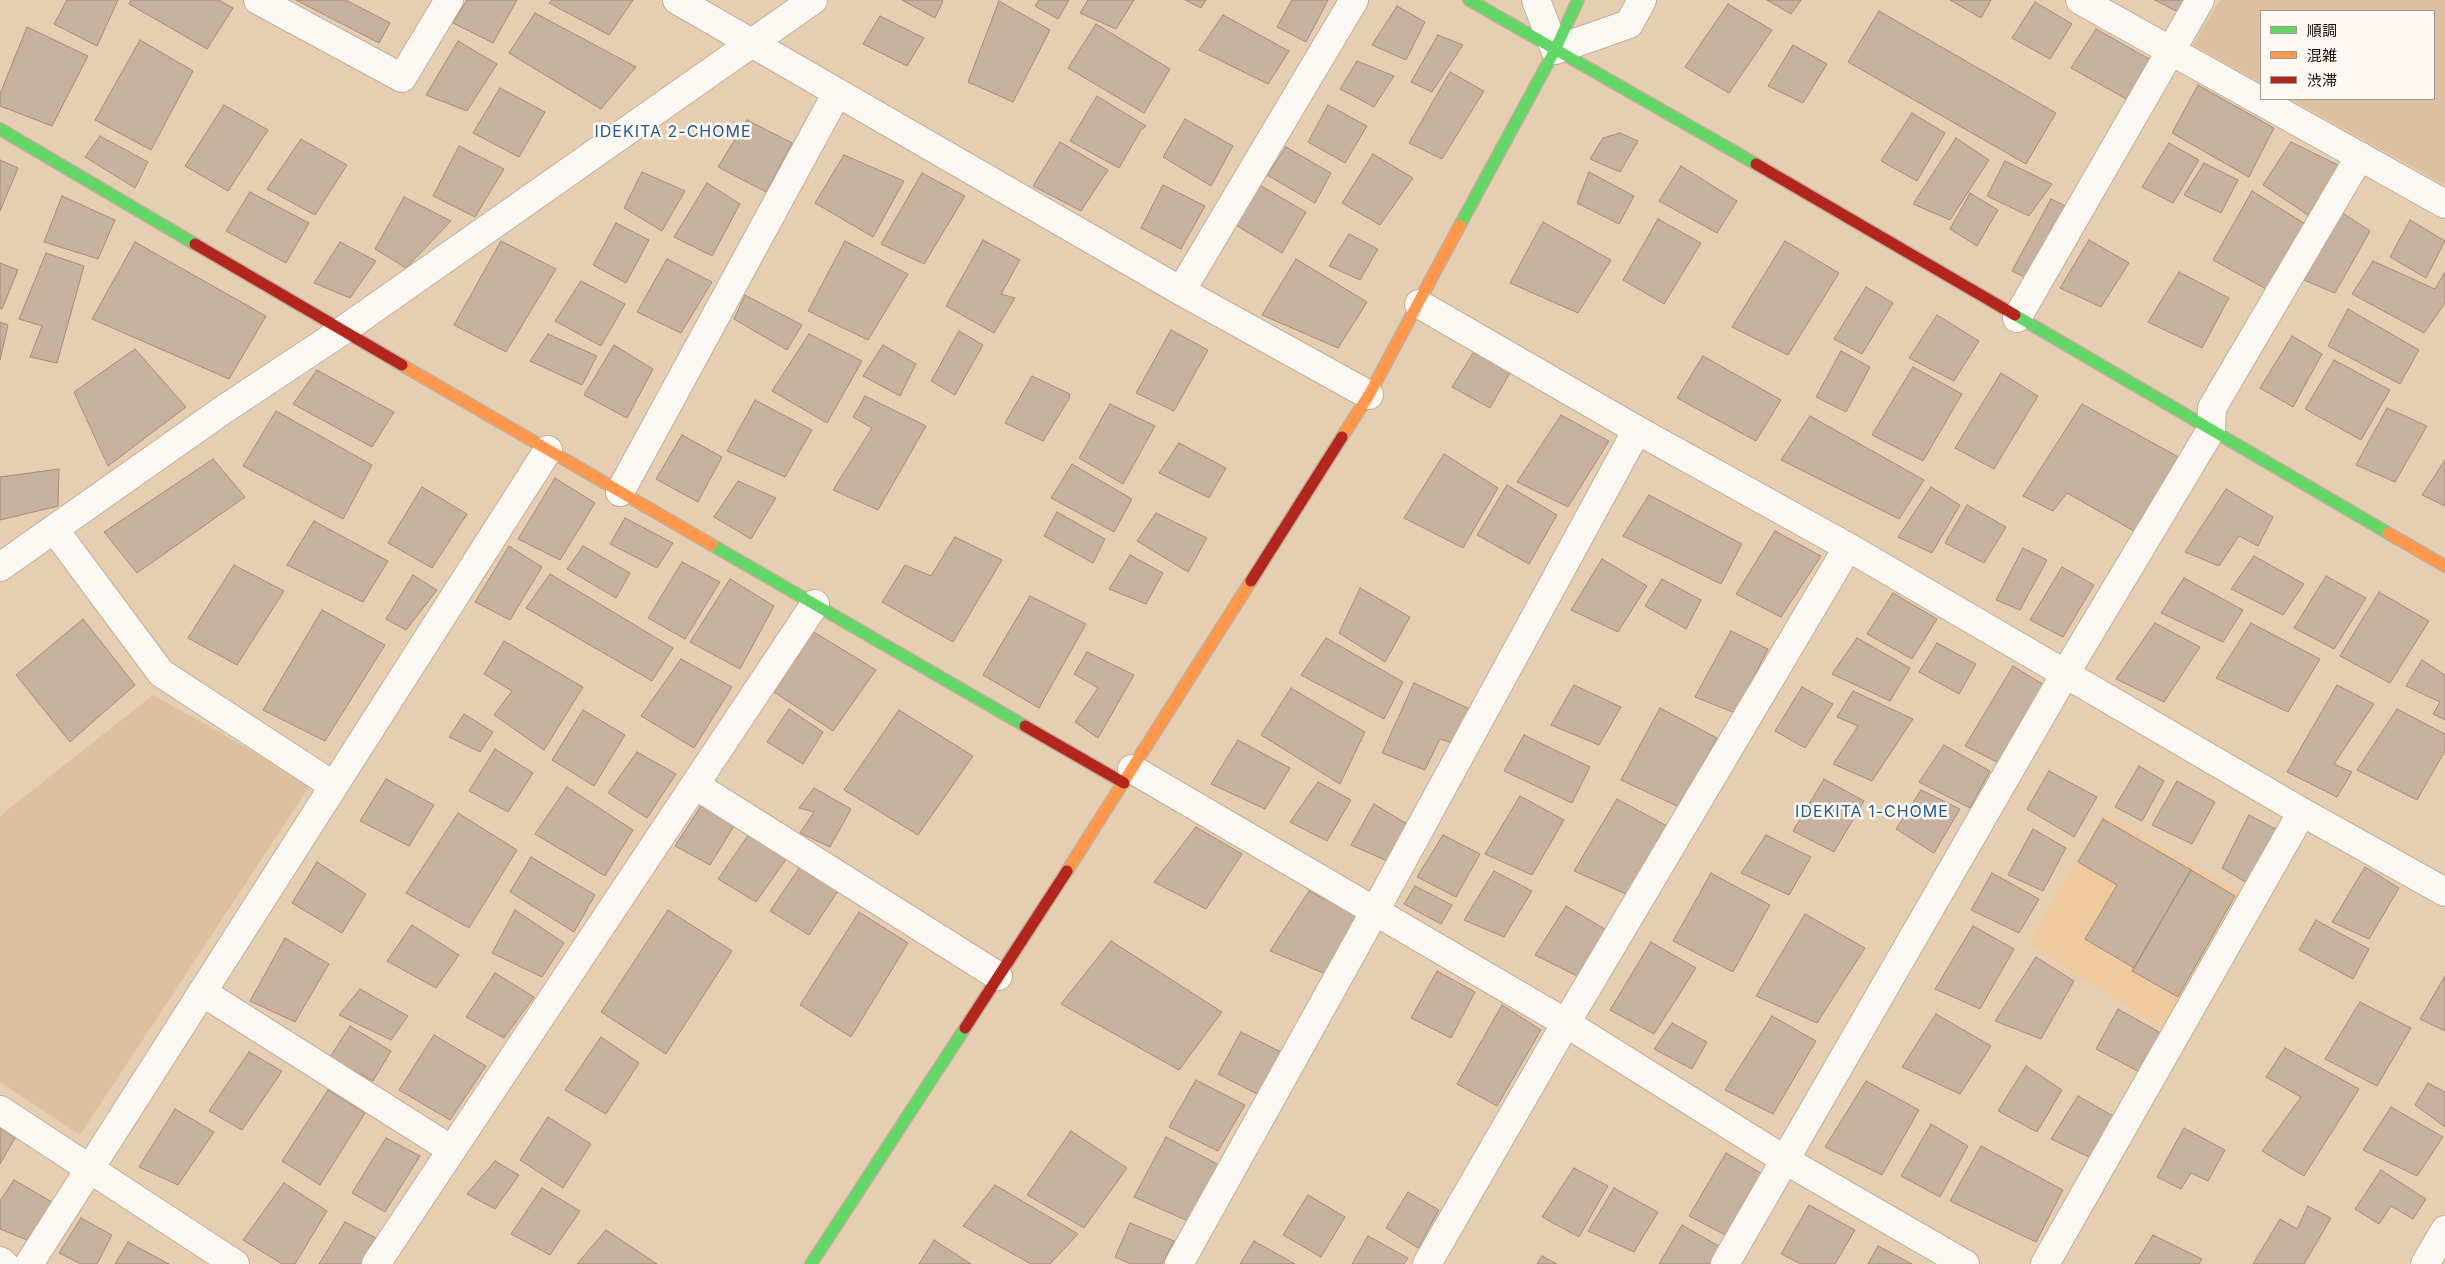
<!DOCTYPE html>
<html>
<head>
<meta charset="utf-8">
<style>
	body { margin:0 }
	#map { position:relative; width:2445px; height:1264px; overflow:hidden; background:#e6ceb3; font-family:Inter,"Noto Sans JP",sans-serif }
	canvas { display:block }
	.legend { position:absolute; left:2260px; top:10px; width:175px; height:90px; box-sizing:border-box; background:#fef8f2; border:1px solid #a19891; margin:0; padding:6px 9px; list-style:none; font-size:15px; color:#160800 }
	.legend li { display:flex; align-items:center; gap:10px; height:25px }
	.legend b { width:25px; border:1px solid #a19891 }
</style>
</head>
<body>
<div id="map">
<canvas width="2445" height="1264"></canvas>
<ul class="legend">
<li><b style="height:6px;background:#63d668"></b>順調</li>
<li><b style="height:6px;background:#ff974d"></b>混雑</li>
<li><b style="height:6px;background:#b3261e"></b>渋滞</li>
</ul>
</div>
<script>
const context = document.querySelector('canvas').getContext('2d');
context.lineJoin = 'round';
function fill(path, color) {
  context.fillStyle = color;
  context.fill(path, 'evenodd');
}
function poly(rows) {
  const path = new Path2D();
  for (const r of rows) {
    path.moveTo(r[0], r[1]);
    for (let i = 2; i < r.length; i += 2) path.lineTo(r[i], r[i + 1]);
  }
  return path;
}
function stroke(path, color, width, dash) {
  context.strokeStyle = color;
  context.lineWidth = width;
  context.lineCap = dash ? 'butt' : 'round';
  context.setLineDash(dash || []);
  context.stroke(path);
}
function write(font, color, halo, rows, align = 'center') {
  context.font = font + ' Inter,sans-serif';
  context.lineWidth = 5;
  context.setLineDash([]);
  context.textBaseline = 'middle';
  context.strokeStyle = halo;
  context.fillStyle = color;
  for (const [text, x, y, turn = 0] of rows) {
    context.save();
    context.translate(x, y);
    context.rotate((+turn || 0) * Math.PI / 180);
    context.textAlign = isNaN(turn) ? turn : align;
    if (halo) context.strokeText(text, 0, 0);
    context.fillText(text, 0, 0);
    context.restore();
  }
}
const built = poly([
	[2103,813,2241,894,2164,1030,2028,944]
]);
const green = poly([
	[2220,0,2445,0,2445,185,2290,99,2434,99,2434,11,2261,11,2261,83,2193,45],
	[153,695,311,784,80,1135,0,1082,0,816]
]);
const building = poly([
	[67,0,118,0,97,46,54,24,67,0],
	[131,0,219,0,233,8,207,49,129,4,131,0],
	[296,0,346,0,390,23,379,43,296,0],
	[467,0,517,0,493,43,453,23,467,0],
	[552,0,633,0,609,35,549,3,552,0],
	[902,0,942,0,943,1,935,18,902,0],
	[1039,0,1069,0,1058,19,1035,6,1039,0],
	[1088,0,1134,0,1116,29,1080,13,1088,0],
	[1185,0,1206,0,1201,8,1185,0],
	[1292,0,1328,0,1306,42,1277,27,1292,0],
	[1767,0,1801,0,1791,14,1767,0],
	[1950,0,1991,0,1981,18,1950,0],
	[2155,0,2187,0,2180,13,2155,0],
	[999,1,1050,30,1013,102,968,82,999,1],
	[2035,2,2072,24,2050,59,2012,38,2035,2],
	[1728,4,1772,30,1729,93,1685,67,1728,4],
	[1397,6,1425,22,1406,60,1372,45,1397,6],
	[1879,11,2056,113,2026,164,1848,62,1879,11],
	[535,13,636,67,601,109,509,53,535,13],
	[1223,15,1289,51,1268,84,1199,50,1223,15],
	[880,16,924,38,907,66,863,44,880,16],
	[1096,24,1170,69,1144,113,1068,68,1096,24],
	[27,27,88,56,52,126,0,106,0,94,27,27],
	[2096,29,2153,61,2130,101,2071,68,2096,29],
	[1438,35,1463,45,1432,92,1411,82,1438,35],
	[140,40,193,71,151,150,95,120,140,40],
	[458,41,497,64,467,111,426,95,458,41],
	[1793,45,1827,64,1803,103,1768,86,1793,45],
	[1357,61,1394,76,1374,107,1340,89,1357,61],
	[1450,72,1484,91,1442,159,1409,143,1450,72],
	[2198,85,2274,128,2249,177,2172,133,2198,85],
	[500,88,545,112,519,157,473,133,500,88],
	[1097,96,1146,126,1141,130,1119,168,1070,141,1097,96],
	[224,105,268,130,228,191,185,166,224,105],
	[1328,105,1367,126,1345,163,1308,142,1328,105],
	[1912,113,1945,133,1917,181,1881,161,1912,113],
	[1185,119,1233,146,1211,186,1163,157,1185,119],
	[747,120,792,143,766,192,718,167,747,120],
	[1620,133,1638,141,1620,172,1590,159,1603,138,1620,133],
	[100,136,148,162,135,188,85,157,100,136],
	[1956,138,1989,160,1950,220,1913,204,1956,138],
	[301,139,347,165,315,215,267,189,301,139],
	[1060,142,1108,170,1081,211,1033,186,1060,142],
	[2291,142,2342,167,2314,219,2263,185,2291,142],
	[2169,143,2199,160,2173,203,2142,187,2169,143],
	[459,146,504,169,475,217,433,196,459,146],
	[1286,147,1331,173,1315,203,1267,175,1286,147],
	[1373,154,1413,178,1380,225,1342,203,1373,154],
	[844,155,904,181,873,237,815,203,844,155],
	[0,160,18,168,0,211,0,160],
	[2005,161,2052,184,2029,216,1987,196,2005,161],
	[2204,163,2238,180,2221,213,2184,195,2204,163],
	[1681,166,1737,201,1717,233,1659,201,1681,166],
	[642,172,685,191,662,231,624,208,642,172],
	[1589,172,1634,196,1619,224,1577,203,1589,172],
	[922,173,965,196,924,264,881,244,922,173],
	[707,183,740,204,712,256,674,237,707,183],
	[1256,183,1306,212,1282,253,1234,224,1256,183],
	[1163,185,1205,206,1181,249,1141,228,1163,185],
	[2252,191,2307,225,2268,290,2213,260,2252,191],
	[250,192,309,223,286,263,226,231,250,192],
	[1970,193,1998,210,1977,246,1950,229,1970,193],
	[62,196,115,220,98,259,44,242,62,196],
	[404,197,451,221,406,268,375,249,404,197],
	[2051,199,2088,217,2047,288,2012,271,2051,199],
	[2341,212,2370,231,2335,293,2304,280,2341,212],
	[1658,219,1701,243,1664,304,1623,280,1658,219],
	[2410,220,2445,241,2426,278,2390,257,2410,220],
	[1543,222,1611,260,1578,313,1510,283,1543,222],
	[616,223,649,240,626,283,593,265,616,223],
	[1349,234,1378,249,1360,280,1329,266,1349,234],
	[983,240,1020,260,1001,294,1015,298,994,333,946,306,983,240],
	[2089,240,2129,263,2101,307,2060,288,2089,240],
	[501,241,556,269,506,352,454,325,501,241],
	[845,241,908,274,868,340,808,311,845,241],
	[1785,241,1839,273,1788,355,1732,327,1785,241],
	[135,242,266,316,229,379,92,319,135,242],
	[340,242,376,261,350,298,314,283,340,242],
	[46,253,84,266,57,363,30,357,42,326,19,319,46,253],
	[667,259,712,282,681,333,637,312,667,259],
	[1296,259,1367,302,1338,348,1262,315,1296,259],
	[2373,261,2435,289,2445,272,2445,303,2424,333,2352,294,2373,261],
	[0,263,18,270,2,309,0,308,0,263],
	[2179,272,2229,298,2202,348,2148,322,2179,272],
	[581,281,625,304,601,346,555,321,581,281],
	[1866,287,1893,303,1862,354,1834,339,1866,287],
	[745,295,802,325,787,350,734,319,745,295],
	[2348,309,2419,350,2400,384,2328,346,2348,309],
	[1937,315,1979,341,1954,381,1909,358,1937,315],
	[0,322,8,325,0,360,0,322],
	[1171,330,1208,350,1174,411,1136,393,1171,330],
	[959,331,983,345,955,395,931,381,959,331],
	[548,334,597,356,582,385,530,361,548,334],
	[809,334,862,361,827,423,772,391,809,334],
	[2292,336,2322,354,2293,407,2260,388,2292,336],
	[614,345,653,369,627,418,584,395,614,345],
	[883,345,916,364,900,396,863,376,883,345],
	[135,349,186,407,108,466,74,392,135,349],
	[1475,350,1511,371,1490,408,1452,387,1475,350],
	[1841,351,1870,367,1846,412,1816,397,1841,351],
	[1703,356,1781,400,1756,441,1677,398,1703,356],
	[2334,360,2390,390,2361,440,2305,409,2334,360],
	[1913,367,1962,394,1923,461,1872,435,1913,367],
	[317,370,394,412,372,447,293,404,317,370],
	[2001,373,2038,396,1994,469,1955,448,2001,373],
	[1032,376,1070,394,1069,399,1043,441,1005,423,1032,376],
	[865,396,926,426,878,510,833,490,872,428,853,417,865,396],
	[755,400,812,430,785,477,727,451,755,400],
	[1110,404,1155,426,1123,484,1079,458,1110,404],
	[2082,404,2184,460,2141,535,2067,493,2053,511,2023,496,2082,404],
	[2387,408,2427,426,2395,482,2356,465,2387,408],
	[276,411,372,465,343,519,243,466,276,411],
	[1561,415,1609,441,1568,507,1517,482,1561,415],
	[1810,416,1924,480,1899,519,1781,460,1810,416],
	[682,435,722,457,698,502,656,479,682,435],
	[1179,443,1226,468,1209,498,1159,473,1179,443],
	[1444,454,1498,488,1463,548,1404,518,1444,454],
	[213,459,245,497,137,573,104,532,213,459],
	[2445,460,2445,506,2422,495,2445,460],
	[1072,464,1132,499,1114,532,1051,498,1072,464],
	[59,469,58,506,0,520,0,477,59,469],
	[555,478,595,503,560,560,518,539,555,478],
	[738,481,776,498,751,539,714,517,738,481],
	[1507,485,1557,515,1529,564,1477,535,1507,485],
	[422,487,467,514,432,568,388,543,422,487],
	[1931,487,1960,505,1932,553,1898,537,1931,487],
	[2226,489,2273,517,2258,546,2239,536,2219,566,2185,552,2226,489],
	[1649,495,1742,544,1721,584,1623,536,1649,495],
	[1967,505,2006,527,1984,563,1945,543,1967,505],
	[1057,512,1105,539,1093,563,1044,536,1057,512],
	[1156,513,1207,538,1188,572,1137,541,1156,513],
	[625,518,673,543,657,568,610,544,625,518],
	[314,521,388,561,363,602,287,565,314,521],
	[1775,531,1821,556,1781,617,1736,594,1775,531],
	[955,537,1002,560,953,642,882,602,905,565,931,576,955,537],
	[509,546,542,567,510,620,475,602,509,546],
	[583,546,630,573,616,598,567,569,583,546],
	[2023,548,2047,560,2020,610,1996,600,2023,548],
	[1130,555,1163,573,1146,604,1109,589,1130,555],
	[2254,556,2304,584,2283,615,2231,589,2254,556],
	[1602,559,1647,586,1618,632,1571,610,1602,559],
	[682,562,720,582,685,639,648,618,682,562],
	[234,565,284,591,237,665,188,638,234,565],
	[2062,567,2094,585,2063,637,2030,620,2062,567],
	[550,574,673,648,652,681,526,608,550,574],
	[413,575,437,590,406,630,386,619,413,575],
	[2326,576,2366,598,2334,649,2294,628,2326,576],
	[2184,578,2243,610,2223,642,2161,613,2184,578],
	[730,579,774,606,740,669,690,642,730,579],
	[1662,579,1701,600,1686,629,1645,606,1662,579],
	[1360,588,1410,617,1385,662,1339,633,1360,588],
	[2379,592,2429,621,2390,683,2340,656,2379,592],
	[1893,593,1937,619,1912,659,1867,634,1893,593],
	[1030,596,1086,624,1039,708,983,675,1030,596],
	[322,610,385,645,325,741,263,710,322,610],
	[83,619,135,685,70,742,16,675,83,619],
	[2155,623,2200,647,2164,702,2116,679,2155,623],
	[2251,623,2320,659,2288,712,2216,678,2251,623],
	[1731,631,1768,649,1735,713,1695,697,1731,631],
	[814,632,876,670,833,731,774,692,814,632],
	[1326,638,1403,682,1384,719,1301,675,1326,638],
	[1857,638,1910,668,1890,701,1832,674,1857,638],
	[504,641,583,687,544,750,494,715,512,691,484,674,504,641],
	[1937,643,1976,664,1959,694,1919,672,1937,643],
	[1087,652,1134,675,1098,738,1075,722,1098,688,1074,674,1087,652],
	[681,659,732,687,694,748,641,716,681,659],
	[2422,660,2445,675,2445,720,2433,714,2440,702,2406,686,2422,660],
	[2013,666,2044,685,1999,763,1965,746,2013,666],
	[1414,683,1472,710,1455,744,1440,739,1425,770,1382,753,1414,683],
	[1574,685,1621,707,1599,745,1551,725,1574,685],
	[2337,685,2374,704,2334,764,2352,772,2337,797,2287,772,2337,685],
	[1802,687,1833,704,1805,748,1775,731,1802,687],
	[1291,688,1365,732,1340,784,1261,735,1291,688],
	[1853,691,1913,719,1872,781,1833,764,1858,726,1837,717,1853,691],
	[1660,708,1717,738,1679,807,1621,780,1660,708],
	[789,709,823,732,803,764,767,742,789,709],
	[2397,709,2445,734,2445,751,2417,800,2357,770,2397,709],
	[583,710,625,735,594,786,552,760,583,710],
	[899,710,973,756,918,835,844,790,899,710],
	[464,714,493,732,480,752,449,737,464,714],
	[1524,735,1590,767,1572,803,1504,771,1524,735],
	[1238,740,1290,768,1265,809,1211,784,1238,740],
	[1944,745,1990,771,1970,808,1919,782,1944,745],
	[495,749,533,773,508,812,469,791,495,749],
	[637,752,676,774,647,818,608,793,637,752],
	[2139,766,2164,781,2142,821,2115,807,2139,766],
	[2049,771,2097,797,2074,837,2027,809,2049,771],
	[386,779,434,805,409,846,360,821,386,779],
	[1824,779,1864,801,1834,852,1793,831,1824,779],
	[2177,781,2215,802,2192,844,2152,825,2177,781],
	[1318,782,1351,800,1327,841,1290,822,1318,782],
	[567,787,633,830,605,876,535,834,567,787],
	[814,788,851,809,830,847,800,833,814,812,799,808,814,788],
	[1921,790,1960,809,1934,853,1896,829,1921,790],
	[1520,796,1564,820,1532,875,1485,854,1520,796],
	[1617,799,1667,826,1626,894,1574,871,1617,799],
	[1374,804,1407,824,1387,861,1351,845,1374,804],
	[701,806,734,826,710,865,675,846,701,806],
	[458,813,517,850,469,928,406,893,458,813],
	[2249,815,2281,832,2252,886,2222,868,2249,815],
	[2103,819,2191,870,2134,968,2085,939,2117,885,2078,862,2103,819],
	[1196,827,1242,854,1206,909,1154,882,1196,827],
	[2033,829,2066,848,2043,891,2008,875,2033,829],
	[749,834,787,858,756,902,718,879,749,834],
	[1443,835,1480,854,1456,897,1417,877,1443,835],
	[1766,835,1811,857,1789,895,1741,873,1766,835],
	[531,857,595,895,574,932,510,892,531,857],
	[317,862,366,894,342,933,292,903,317,862],
	[800,867,838,891,809,935,770,911,800,867],
	[2365,867,2399,888,2369,939,2332,922,2365,867],
	[2191,870,2235,896,2178,997,2132,971,2191,870],
	[1494,871,1532,891,1504,937,1464,920,1494,871],
	[1711,873,1770,905,1733,972,1673,941,1711,873],
	[1992,873,2039,899,2019,933,1971,910,1992,873],
	[1415,886,1452,905,1441,924,1404,904,1415,886],
	[1309,891,1359,917,1328,975,1270,951,1309,891],
	[1566,906,1608,931,1579,977,1535,955,1566,906],
	[515,910,564,943,542,977,492,953,515,910],
	[668,910,732,951,666,1054,601,1012,668,910],
	[859,912,908,943,851,1037,800,1005,859,912],
	[1805,914,1865,948,1817,1023,1756,996,1805,914],
	[2316,920,2369,949,2353,979,2299,950,2316,920],
	[412,925,459,955,436,988,387,961,412,925],
	[1973,926,2014,949,1980,1009,1935,989,1973,926],
	[285,938,329,964,295,1022,250,1001,285,938],
	[1111,941,1222,1012,1179,1070,1061,1004,1111,941],
	[1651,942,1696,968,1654,1034,1610,1010,1651,942],
	[2036,957,2074,981,2041,1039,1995,1021,2036,957],
	[1437,971,1475,992,1451,1038,1411,1018,1437,971],
	[495,973,534,997,504,1038,466,1017,495,973],
	[2445,976,2445,1031,2420,1019,2445,976],
	[360,989,408,1016,391,1040,339,1015,360,989],
	[2360,1002,2411,1028,2377,1086,2325,1059,2360,1002],
	[1502,1005,1541,1030,1497,1106,1457,1084,1502,1005],
	[2118,1009,2166,1036,2145,1075,2096,1049,2118,1009],
	[1936,1014,1991,1046,1960,1094,1902,1067,1936,1014],
	[1772,1016,1816,1041,1773,1114,1725,1090,1772,1016],
	[1672,1023,1707,1042,1692,1069,1654,1049,1672,1023],
	[350,1026,391,1051,373,1081,330,1057,350,1026],
	[1241,1032,1281,1052,1259,1095,1218,1074,1241,1032],
	[434,1035,486,1066,450,1120,399,1090,434,1035],
	[601,1037,639,1063,606,1114,565,1090,601,1037],
	[2285,1048,2359,1089,2304,1176,2262,1151,2301,1097,2266,1077,2285,1048],
	[249,1052,282,1071,242,1130,209,1111,249,1052],
	[2026,1066,2062,1090,2037,1132,1998,1111,2026,1066],
	[1196,1080,1245,1105,1218,1151,1169,1127,1196,1080],
	[1866,1081,1919,1110,1882,1175,1825,1147,1866,1081],
	[2428,1083,2445,1092,2445,1127,2415,1105,2428,1083],
	[328,1090,365,1113,320,1185,282,1161,328,1090],
	[2078,1096,2115,1117,2091,1158,2051,1139,2078,1096],
	[2391,1107,2443,1137,2417,1176,2363,1150,2391,1107],
	[175,1109,214,1132,178,1185,139,1167,175,1109],
	[548,1117,591,1144,563,1188,520,1160,548,1117],
	[1931,1124,1968,1146,1940,1197,1901,1176,1931,1124],
	[0,1128,15,1138,0,1164,0,1128],
	[2184,1128,2225,1150,2208,1181,2191,1173,2181,1189,2157,1177,2184,1128],
	[1071,1131,1127,1168,1084,1228,1027,1195,1071,1131],
	[1166,1137,1219,1165,1190,1222,1134,1197,1166,1137],
	[386,1138,420,1156,385,1212,352,1193,386,1138],
	[1981,1146,2063,1190,2036,1242,1950,1201,1981,1146],
	[1726,1153,1766,1176,1731,1238,1689,1216,1726,1153],
	[495,1161,519,1175,495,1209,467,1194,495,1161],
	[1574,1168,1608,1186,1579,1237,1542,1217,1574,1168],
	[2381,1170,2426,1199,2413,1219,2391,1206,2379,1224,2355,1209,2381,1170],
	[14,1180,52,1202,27,1240,0,1229,0,1201,14,1180],
	[284,1183,327,1211,295,1264,282,1264,243,1240,284,1183],
	[995,1185,1078,1234,1050,1264,1031,1264,963,1226,995,1185],
	[542,1188,580,1211,550,1255,511,1234,542,1188],
	[1614,1188,1658,1212,1634,1252,1588,1231,1614,1188],
	[1408,1192,1439,1210,1418,1248,1386,1228,1408,1192],
	[1308,1195,1345,1217,1321,1257,1283,1235,1308,1195],
	[1809,1205,1855,1230,1835,1264,1801,1264,1781,1254,1809,1205],
	[2308,1206,2331,1218,2304,1264,2253,1264,2280,1219,2297,1229,2308,1206],
	[81,1218,112,1235,97,1264,81,1264,59,1253,81,1218],
	[345,1222,378,1239,362,1264,319,1264,345,1222],
	[1130,1223,1174,1241,1162,1264,1131,1264,1115,1257,1130,1223],
	[1682,1225,1724,1249,1715,1264,1659,1264,1682,1225],
	[606,1230,657,1264,577,1264,606,1230],
	[2153,1235,2202,1259,2199,1264,2135,1264,2153,1235],
	[1368,1236,1408,1258,1404,1264,1352,1264,1368,1236],
	[934,1240,971,1264,919,1264,934,1240],
	[1254,1241,1295,1264,1240,1264,1254,1241],
	[128,1242,169,1264,115,1264,128,1242],
	[1878,1246,1912,1264,1868,1264,1878,1246],
	[1542,1256,1557,1264,1537,1264,1542,1256]
]);
const street = poly([
	[258,0,402,78,449,0],
	[677,0,1181,291,1369,395],
	[1536,0,1555,50,1629,24,1642,0],
	[2080,0,2445,204],
	[1181,291,1354,0],
	[1419,304,1637,430,1848,547,2302,812,2445,892],
	[2017,318,2200,0],
	[620,492,837,93],
	[54,529,161,673,334,786],
	[0,567,223,410,342,331,813,0],
	[1132,769,1566,1023,1785,1160,1965,1264],
	[695,785,998,976],
	[202,992,452,1150],
	[0,1110,235,1264],
	[0,1261,4,1264],
	[29,1264,548,450],
	[376,1264,815,604],
	[1179,1264,1375,911,1637,430],
	[1427,1264,1566,1023,1848,547],
	[1725,1264,2065,674,2211,430,2212,408,2360,156],
	[2045,1264,2302,812],
	[2425,1264,2445,1230]
]);
const fast = poly([
	[1469,0,1756,164],
	[0,129,195,244],
	[1460,225,1555,50,1578,0],
	[2015,315,2388,533],
	[712,545,1025,726],
	[811,1264,965,1028]
]);
const slow = poly([
	[402,365,712,545],
	[1342,437,1369,395,1460,225],
	[2388,533,2445,566],
	[1067,871,1251,581]
]);
const jam = poly([
	[1756,164,2015,315],
	[195,244,402,365],
	[1251,581,1342,437],
	[1025,726,1124,783],
	[965,1028,1067,871]
]);
const neighbourhoodNames = [
	["IDEKITA 2-CHOME",673,132],
	["IDEKITA 1-CHOME",1872,812]
];
fill(built, '#efca9f');
fill(green, '#dcc0a0');
fill(building, '#c6b09e');
stroke(building, '#a38c79', 1);
stroke(street, '#c2ae96', 30);
stroke(fast, '#c2ae96', 14);
stroke(slow, '#c2ae96', 14);
stroke(jam, '#c2ae96', 14);
stroke(street, '#fbf8f4', 28);
stroke(fast, '#63d668', 11);
stroke(slow, '#ff974d', 11);
stroke(jam, '#b3261e', 11);
context.letterSpacing = '1px';
write('16px', '#245a8c', '#fef8f2', neighbourhoodNames);
context.letterSpacing = '0px';
</script>
</body>
</html>
